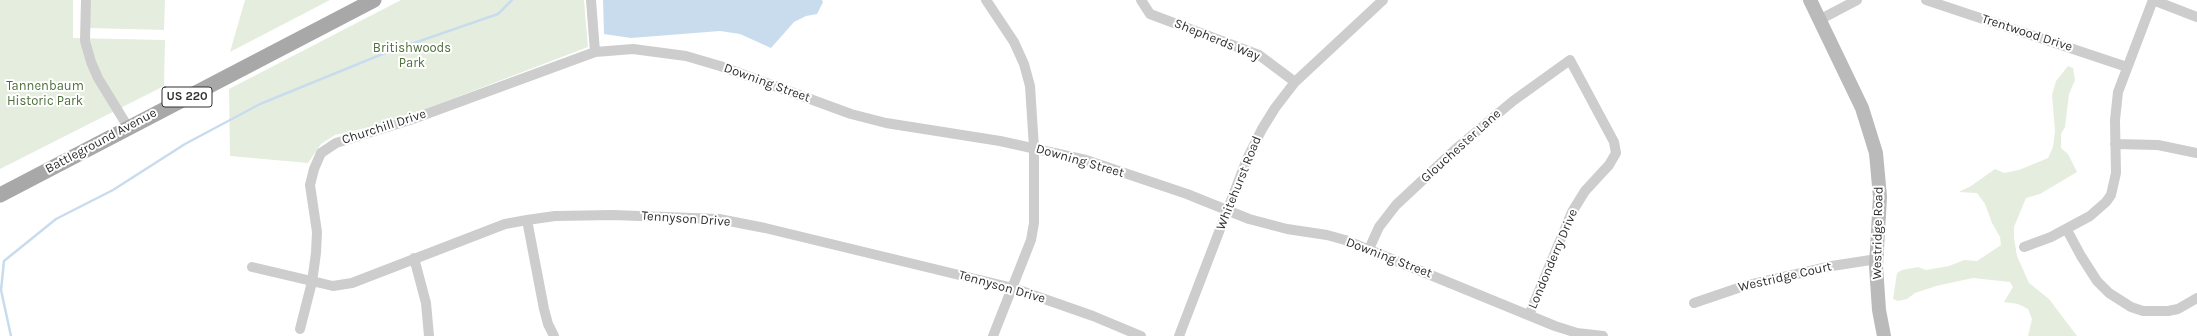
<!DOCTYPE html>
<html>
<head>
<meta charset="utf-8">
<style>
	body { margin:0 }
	canvas { display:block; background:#fff }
</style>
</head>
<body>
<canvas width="2197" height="336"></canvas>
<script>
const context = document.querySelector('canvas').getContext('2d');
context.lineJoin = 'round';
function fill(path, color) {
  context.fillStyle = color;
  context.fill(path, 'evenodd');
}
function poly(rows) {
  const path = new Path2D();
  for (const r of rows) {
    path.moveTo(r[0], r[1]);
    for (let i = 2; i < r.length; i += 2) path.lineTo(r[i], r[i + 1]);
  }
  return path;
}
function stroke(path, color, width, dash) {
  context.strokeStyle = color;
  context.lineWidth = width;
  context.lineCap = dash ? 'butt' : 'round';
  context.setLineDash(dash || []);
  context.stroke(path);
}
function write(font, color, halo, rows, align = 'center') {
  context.font = font + ' Karla,sans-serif';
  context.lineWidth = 4;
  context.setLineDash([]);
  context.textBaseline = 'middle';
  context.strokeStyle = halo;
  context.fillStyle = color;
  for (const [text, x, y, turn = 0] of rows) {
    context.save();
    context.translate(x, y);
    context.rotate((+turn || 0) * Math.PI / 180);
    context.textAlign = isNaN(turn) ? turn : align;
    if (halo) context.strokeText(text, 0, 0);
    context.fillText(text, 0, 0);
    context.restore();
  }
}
const green = poly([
	[0,0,73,0,73,38,165,40,164,86,0,169],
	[90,0,165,0,164,30,89,28],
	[245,0,330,0,230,52],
	[401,0,584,0,588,47,431,107,370,127,335,135,321,144,308,163,230,156,229,89],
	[2068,66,2073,68,2075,80,2069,94,2065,127,2061,134,2061,148,2068,154,2077,172,2040,194,2026,198,2014,227,2014,238,2017,256,2029,283,2049,299,2077,336,2028,336,2032,319,2028,309,2018,304,2004,302,2013,287,2010,282,1973,278,1936,286,1915,293,1907,299,1898,301,1893,299,1897,273,1902,270,1918,267,1926,270,1949,266,1964,260,1977,261,2001,245,2000,237,1992,223,1985,204,1977,193,1959,192,1971,186,1995,169,2004,173,2019,170,2048,158,2053,147,2055,131,2052,95,2056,81]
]);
const water = poly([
	[603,0,822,0,823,2,817,14,806,16,794,22,771,48,740,34,720,31,631,38,604,34]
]);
const stream = poly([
	[11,336,1,290,4,261,56,219,113,190,185,144,260,104,385,53,498,14,512,0]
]);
const minor = poly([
	[86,0,85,41,91,62,98,78,128,127],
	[591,0,595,52],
	[986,0,1014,42,1024,64,1030,86,1034,148,1034,223,1031,240,993,336],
	[1141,0,1150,14,1259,55,1295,82],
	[1926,0,2127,67],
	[2153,0,2197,17],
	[1819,20,1857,0],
	[2115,144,2158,145,2197,153],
	[527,220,544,309,548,324,554,336],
	[2067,230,2081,256,2097,281,2109,293,2131,307,2143,311,2168,311,2178,309,2197,298],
	[2024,247,2051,237,2090,216,2106,202,2111,195,2116,173,2115,120,2118,92,2153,0],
	[1369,249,1379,227,1396,205,1458,147,1513,101,1570,60,1614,142,1616,153,1609,165,1585,191,1572,212,1529,315],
	[414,258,426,303,429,336],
	[252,267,333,286,352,283,505,224,527,220,555,216,613,215,719,219,765,228,1013,288,1093,316,1141,336],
	[1694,303,1744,286,1832,266,1877,259],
	[300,329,312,282,316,253,317,232,310,185,314,169,321,153,336,143,410,120,595,52,633,49,686,56,720,66,851,114,886,123,1000,141,1086,160,1187,194,1249,219,1287,229,1327,235,1345,240,1555,326,1577,333,1603,336],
	[1179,336,1247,159,1262,129,1275,108,1295,82,1383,0]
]);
const secondary = poly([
	[1810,0,1862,108,1876,153,1880,197,1876,266,1879,310,1884,336]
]);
const primary = poly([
	[0,195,374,0]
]);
const shields = [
	[187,97,50]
];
const shieldNames = [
	["US 220",187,97]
];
const streetNames = [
	["Trentwood Drive",2027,33,18],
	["Shepherds Way",1217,40,22],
	["Downing Street",767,83,20],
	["Churchill Drive",384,127,-18],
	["Battleground Avenue",101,141,-28],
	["Glouchester Lane",1461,146,-42],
	["Downing Street",1080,161,16],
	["Whitehurst Road",1239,183,-68],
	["Tennyson Drive",686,219,4],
	["Westridge Road",1878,233,-89],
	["Downing Street",1389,258,21],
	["Londonderry Drive",1553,259,-67],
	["Westridge Court",1785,277,-13],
	["Tennyson Drive",1002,287,16]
];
const parkNames = [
	["Britishwoods",412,48],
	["Park",412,63],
	["Tannenbaum",45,86],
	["Historic Park",45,101]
];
fill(green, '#e5eede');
fill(water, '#c9dcee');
stroke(stream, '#c9dcee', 2.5);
stroke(minor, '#cdcdcd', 10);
stroke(secondary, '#bababa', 14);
stroke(primary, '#a8a8a8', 15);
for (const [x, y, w] of shields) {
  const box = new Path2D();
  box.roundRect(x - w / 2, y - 10, w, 20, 3);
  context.fillStyle = '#fff';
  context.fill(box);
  stroke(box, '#303030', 1);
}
write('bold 12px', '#303030', null, shieldNames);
write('13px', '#303030', '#fff', streetNames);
write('13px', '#4e6f3b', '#fff', parkNames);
</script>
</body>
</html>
